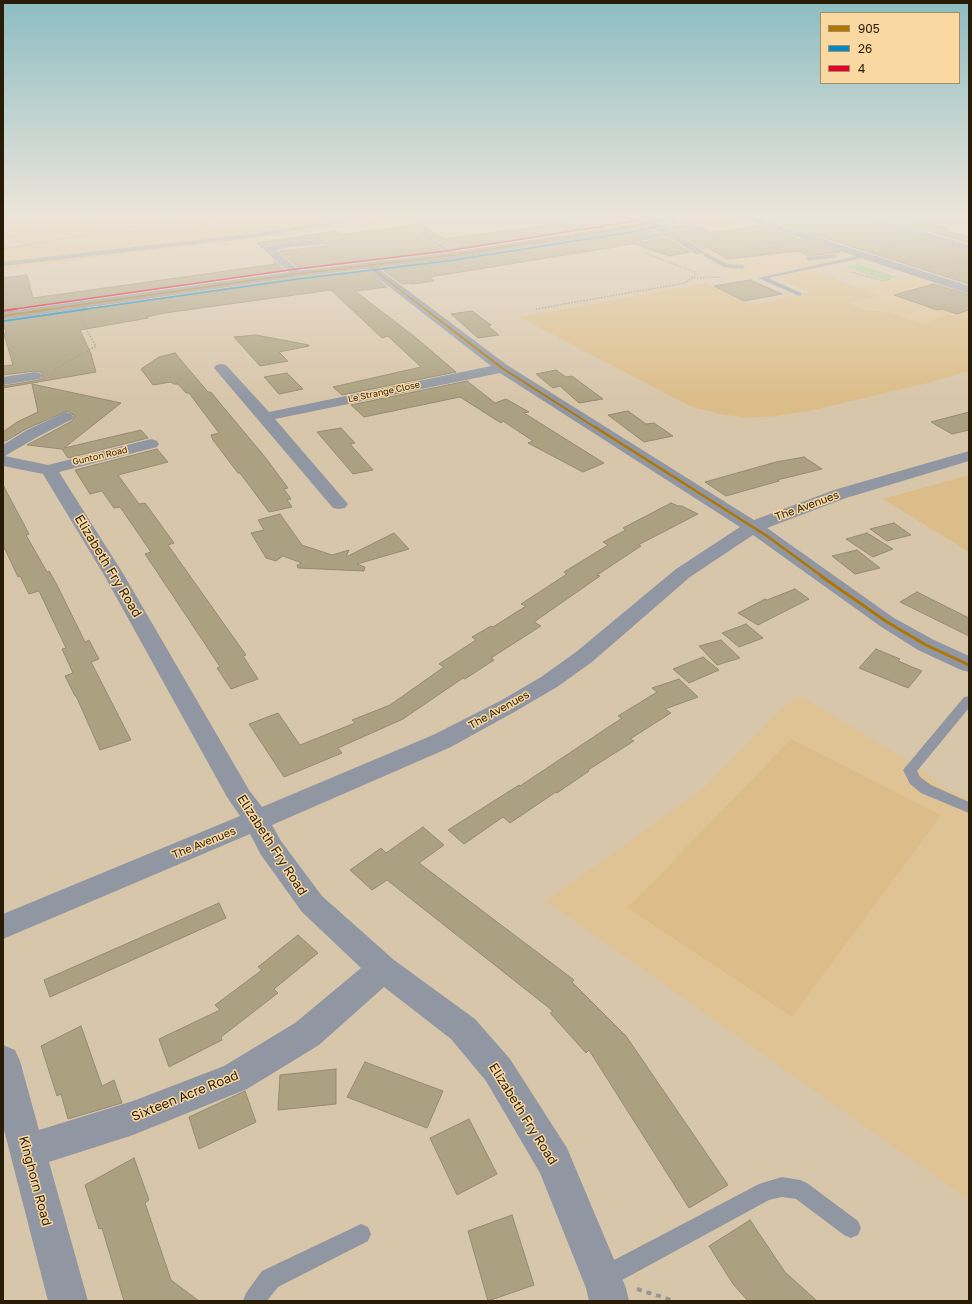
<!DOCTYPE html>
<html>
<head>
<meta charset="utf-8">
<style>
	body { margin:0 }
	#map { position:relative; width:972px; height:1304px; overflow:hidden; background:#d8c6aa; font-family:"Golos Text",sans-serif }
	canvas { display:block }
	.frame { position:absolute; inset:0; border:4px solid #281c07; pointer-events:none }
	.legend { position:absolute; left:820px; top:12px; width:140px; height:72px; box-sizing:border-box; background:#f9d8a2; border:1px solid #a58d64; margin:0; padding:5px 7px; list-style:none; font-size:12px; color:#281c07 }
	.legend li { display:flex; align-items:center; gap:8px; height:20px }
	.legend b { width:20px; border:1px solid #a58d64 }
</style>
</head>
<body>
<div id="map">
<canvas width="972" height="1304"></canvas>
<div class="frame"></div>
<ul class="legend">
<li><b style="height:5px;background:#af7602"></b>905</li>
<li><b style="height:5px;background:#0489c4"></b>26</li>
<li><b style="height:5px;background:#e4002b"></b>4</li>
</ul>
</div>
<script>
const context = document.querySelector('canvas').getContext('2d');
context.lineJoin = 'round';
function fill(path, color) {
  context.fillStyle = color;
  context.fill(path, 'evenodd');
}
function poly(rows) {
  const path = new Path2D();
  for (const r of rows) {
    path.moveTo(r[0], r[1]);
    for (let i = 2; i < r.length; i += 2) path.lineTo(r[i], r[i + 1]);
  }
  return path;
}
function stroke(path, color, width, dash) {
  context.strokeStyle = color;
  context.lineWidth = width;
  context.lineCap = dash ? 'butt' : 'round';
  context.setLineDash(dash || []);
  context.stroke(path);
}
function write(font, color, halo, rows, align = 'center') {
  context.font = font + ' "Golos Text",sans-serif';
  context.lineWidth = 3;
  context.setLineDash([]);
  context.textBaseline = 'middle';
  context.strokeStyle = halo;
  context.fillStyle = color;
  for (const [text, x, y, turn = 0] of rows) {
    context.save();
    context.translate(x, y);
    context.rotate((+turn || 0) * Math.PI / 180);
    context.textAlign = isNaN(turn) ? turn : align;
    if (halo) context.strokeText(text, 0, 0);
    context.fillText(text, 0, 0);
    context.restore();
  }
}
const built = poly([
	[707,216,733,216,854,256,813,266,735,278,657,228],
	[911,275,969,294,969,318,948,314,923,324,883,311,868,311,848,303,879,296,857,288],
	[800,696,922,769,947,790,969,798,969,1200,546,901,704,788,779,711]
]);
const green = poly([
	[3,216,434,216,3,270],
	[813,270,880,296,849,303,868,311,883,311,923,324,948,314,969,318,969,371,932,382,809,411,776,416,747,418,720,414,692,407,519,317,706,283,751,305,811,292,776,277],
	[969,475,969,552,883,499],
	[791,739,941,815,792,1017,628,908]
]);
const water = poly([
	[858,264,897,277,884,280,846,267]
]);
const building = poly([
	[579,216,655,216,606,226,596,224,594,226,594,228,454,250,419,230,416,232,417,235,444,252,300,269,279,251,327,246,329,241,323,238,290,240,264,246,262,248,257,243,335,231,342,234,353,233,420,224,445,239,555,224,549,222,579,216],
	[787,216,853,216,856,219,969,252,969,284,771,221,787,216],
	[878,216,905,216,950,229,944,230,969,237,969,243,878,216],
	[757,225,796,238,794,240,797,243,807,241,840,252,808,256,799,251,727,259,707,247,703,249,675,231,695,229,715,240,721,238,713,232,742,229,757,225],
	[644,228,654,232,632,236,630,238,631,242,636,243,667,238,690,252,670,256,633,244,430,277,434,281,412,284,410,283,402,284,381,268,521,249,644,228],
	[274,261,285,271,3,310,3,278,27,275,33,298,276,264,274,261],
	[367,270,387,287,355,291,415,337,456,372,342,395,333,387,421,367,388,336,382,338,331,290,165,313,146,317,148,318,80,330,91,354,96,372,3,388,3,386,40,380,43,377,41,372,35,371,3,375,3,366,13,365,4,334,6,333,3,321,297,278,367,270],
	[750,280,782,294,744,301,714,286,750,280],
	[934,284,969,295,969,310,957,314,942,309,937,310,894,295,934,284],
	[472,311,491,325,488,326,499,335,478,338,451,314,472,311],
	[256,335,309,345,309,346,279,352,288,361,260,366,234,337,256,335],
	[175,353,208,392,211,392,219,402,265,457,288,488,284,489,291,499,287,500,292,507,269,512,240,473,238,473,213,440,211,435,219,433,189,393,186,393,178,384,173,384,171,382,153,385,141,369,159,357,175,353],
	[556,370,566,377,572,376,603,399,579,403,560,386,553,388,536,374,556,370],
	[287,373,303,389,279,394,264,377,287,373],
	[467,381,495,403,506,399,529,412,524,413,604,463,583,472,528,443,533,441,503,421,501,423,460,397,364,417,351,405,467,381],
	[32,384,121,403,64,448,141,430,148,438,68,458,62,449,27,445,72,421,75,416,67,411,26,429,6,441,3,441,3,432,17,422,38,412,32,384],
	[628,411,646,424,654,423,673,436,644,442,608,415,628,411],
	[969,412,969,430,952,434,931,422,969,412],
	[341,428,355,443,350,444,373,470,353,474,317,432,341,428],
	[157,449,168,462,118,475,139,504,145,503,174,543,168,545,246,655,243,656,258,679,231,689,217,668,220,667,205,644,145,554,151,552,120,507,114,508,102,491,90,494,75,470,157,449],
	[804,457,822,469,777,480,779,481,726,496,705,482,776,462,804,457],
	[3,485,29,534,26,535,47,572,49,571,57,585,85,642,89,640,99,659,91,662,131,740,100,750,76,696,75,696,65,676,73,673,62,649,66,648,39,591,29,594,20,576,18,577,3,545,3,485],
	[671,503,678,506,682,506,698,514,638,545,641,546,597,575,600,576,534,622,541,626,491,658,494,660,465,679,463,678,403,719,338,748,342,753,284,777,249,724,278,713,300,745,355,723,352,720,390,705,444,667,439,664,476,640,472,637,491,626,493,627,526,606,521,604,567,574,564,572,608,545,603,542,626,530,623,528,671,503],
	[280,514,302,545,332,555,349,550,346,557,394,533,409,549,357,564,365,567,364,571,298,568,297,565,302,563,283,556,276,561,266,558,251,533,264,530,258,520,280,514],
	[894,523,911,535,887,541,870,529,894,523],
	[867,533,893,549,873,557,846,539,867,533],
	[857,550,880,568,855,574,832,556,857,550],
	[795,589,809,599,758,625,738,613,765,599,767,600,795,589],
	[917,592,969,618,969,636,900,602,917,592],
	[746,624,763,638,739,647,722,633,746,624],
	[721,640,740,658,717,665,699,646,721,640],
	[876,649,900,659,898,661,922,671,908,688,859,668,876,649],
	[703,657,719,670,689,683,673,669,703,657],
	[679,679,698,697,665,709,671,713,630,739,634,741,588,770,589,771,557,793,556,792,510,823,503,817,464,844,448,830,519,785,520,786,622,718,618,716,657,692,652,688,679,679],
	[423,827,444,845,419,863,574,980,572,982,626,1036,728,1185,689,1208,589,1050,586,1053,550,1013,553,1011,387,880,372,890,350,870,381,848,386,853,423,827],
	[219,903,226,918,50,997,44,980,219,903],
	[298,935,318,953,274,989,278,993,221,1037,222,1040,169,1067,159,1039,220,1010,215,1005,262,970,258,967,298,935],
	[81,1026,102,1086,114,1080,122,1103,68,1119,61,1094,57,1096,41,1046,81,1026],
	[365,1062,443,1091,427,1128,347,1097,365,1062],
	[336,1069,336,1104,278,1110,280,1075,336,1069],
	[245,1091,256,1122,199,1149,189,1117,245,1091],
	[469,1119,497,1174,457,1195,430,1138,469,1119],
	[134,1158,149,1200,145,1203,171,1280,199,1301,124,1301,102,1228,99,1229,85,1185,134,1158],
	[512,1215,534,1285,488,1301,468,1231,512,1215],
	[750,1220,785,1272,817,1301,748,1301,733,1284,709,1246,750,1220]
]);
const pathFar1 = poly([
	[203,216,217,227],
	[798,216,894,245],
	[208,220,231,216],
	[3,226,61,216],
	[186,229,213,224],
	[3,237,127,216],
	[730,238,742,245,774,242,772,241],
	[725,246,736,252,789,246],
	[885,247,902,243],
	[4,249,195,216],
	[956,264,965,262],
	[851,272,883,281,890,279],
	[694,278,720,277],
	[536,309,685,283,696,275,695,272,642,252],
	[55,369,96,346,80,318]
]);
const path = poly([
	[637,1289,674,1301]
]);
const lane = poly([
	[367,216,383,216,256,237,3,266,3,262,256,233,367,216],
	[749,217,752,219,751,220,737,224,734,222,749,217],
	[597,225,611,230,612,231,609,233,595,228,595,226,597,225],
	[692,225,694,226,694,228,661,230,658,228,661,226,692,225],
	[696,226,700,226,720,238,715,239,696,228,696,226],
	[420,231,422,232,458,255,453,256,418,234,418,232,420,231],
	[808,236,810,237,810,239,798,242,795,240,808,236],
	[706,253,727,264,742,265,745,267,742,269,724,267,704,256,704,254,706,253],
	[835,254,838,256,837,257,809,261,806,259,809,257,835,254],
	[865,254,868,256,867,257,768,278,801,293,801,295,799,296,758,278,865,254],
	[969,696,969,708,917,771,920,777,931,785,969,802,969,813,921,793,910,784,903,770,964,697,969,696],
	[782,1177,800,1180,807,1183,858,1221,861,1228,858,1235,851,1238,844,1235,796,1199,782,1197,769,1200,613,1285,605,1288,597,1285,594,1277,597,1269,759,1184,782,1177],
	[361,1224,368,1227,371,1234,368,1241,278,1287,267,1301,243,1301,246,1293,262,1271,361,1224]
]);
const street = poly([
	[735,216,751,216,969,286,969,294,735,216],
	[854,216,871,216,969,245,969,251,856,218,854,216],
	[646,221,665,226,705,252,704,254,696,254,667,236,636,242,632,241,631,239,632,237,660,232,642,226,641,224,642,222,646,221],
	[323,239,328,242,327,244,290,247,276,250,301,272,303,274,301,276,297,277,293,276,263,249,264,247,290,241,323,239],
	[370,262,374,263,382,271,507,365,754,520,834,490,969,451,969,461,846,498,767,528,894,618,934,640,969,656,969,672,961,670,918,650,880,626,753,535,690,577,592,662,557,687,516,711,451,747,272,825,281,841,322,896,394,960,475,1019,510,1059,567,1148,626,1288,629,1301,589,1301,586,1288,540,1173,486,1081,451,1039,384,987,319,1045,247,1089,133,1135,49,1162,88,1301,48,1301,3,1126,3,1045,15,1050,20,1061,39,1130,133,1101,224,1066,295,1023,361,968,302,912,261,855,250,834,3,939,3,914,240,816,227,797,104,575,43,474,3,466,3,445,27,430,66,412,71,414,74,417,71,420,39,436,5,456,48,465,151,439,157,441,159,444,157,447,59,472,124,575,249,790,262,807,433,735,500,701,541,677,576,652,676,569,740,527,500,373,275,419,348,504,345,508,339,509,333,508,214,368,216,365,221,364,226,365,269,412,491,366,374,275,364,265,370,262],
	[35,372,40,373,42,376,40,379,3,385,3,377,35,372]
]);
const secondary = poly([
	[663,216,683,216,681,218,631,230,521,248,447,259,297,277,3,320,3,312,297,271,447,253,631,224,663,216]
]);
const bus1Far3 = poly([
	[370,265,378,273,426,310],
	[44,310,297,274,447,256,631,227,676,216]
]);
const bus1Far2 = poly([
	[425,309,502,368,596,428],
	[3,316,51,309]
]);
const bus1Far1 = poly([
	[595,427,767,536,823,577]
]);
const bus1 = poly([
	[821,576,887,622,926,645,969,665]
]);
const bus2Far1 = poly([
	[80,310,298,279,448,261,632,232,679,221]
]);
const bus2 = poly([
	[4,321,87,309]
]);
const bus3Far1 = poly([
	[9,310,296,269,446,251,630,222,654,216]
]);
const bus3 = poly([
	[3,311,16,309]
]);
const farStreetnames = [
	["Le Strange Close",384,392,-12],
	["Gunton Road",100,456,-13]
];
const streetNames = [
	["The Avenues",807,506,-20],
	["The Avenues",499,710,-29],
	["The Avenues",204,843,-22]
];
const nearStreetnames = [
	["Elizabeth Fry Road",108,566,59],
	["Elizabeth Fry Road",272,845,57],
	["Sixteen Acre Road",185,1096,-22],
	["Elizabeth Fry Road",523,1114,58],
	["Kinghorn Road",35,1181,75]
];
fill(built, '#dfc395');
fill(green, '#dcbd89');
fill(water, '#a3ca8b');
fill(building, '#aba07f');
stroke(building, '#958b74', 1);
stroke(pathFar1, '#979590', 1.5, [1.5, 1.5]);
stroke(path, '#979590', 4, [5, 5]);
fill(lane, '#9197a2');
fill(street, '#9197a2');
fill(secondary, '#91949b');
stroke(bus1Far3, '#af7602', 1.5);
stroke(bus1Far2, '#af7602', 2);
stroke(bus1Far1, '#af7602', 2.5);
stroke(bus1, '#af7602', 3);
stroke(bus2Far1, '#0489c4', 1.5);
stroke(bus2, '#0489c4', 2);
stroke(bus3Far1, '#e4002b', 1.5);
stroke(bus3, '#e4002b', 2);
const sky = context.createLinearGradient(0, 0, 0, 399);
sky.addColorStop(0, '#8cbdc3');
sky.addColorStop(0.54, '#ede5d9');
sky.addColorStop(1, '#ede5d900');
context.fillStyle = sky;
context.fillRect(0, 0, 972, 399);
write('9px', '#281c07', '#f9d8a2', farStreetnames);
write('11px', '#281c07', '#f9d8a2', streetNames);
write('13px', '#281c07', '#f9d8a2', nearStreetnames);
</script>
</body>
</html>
